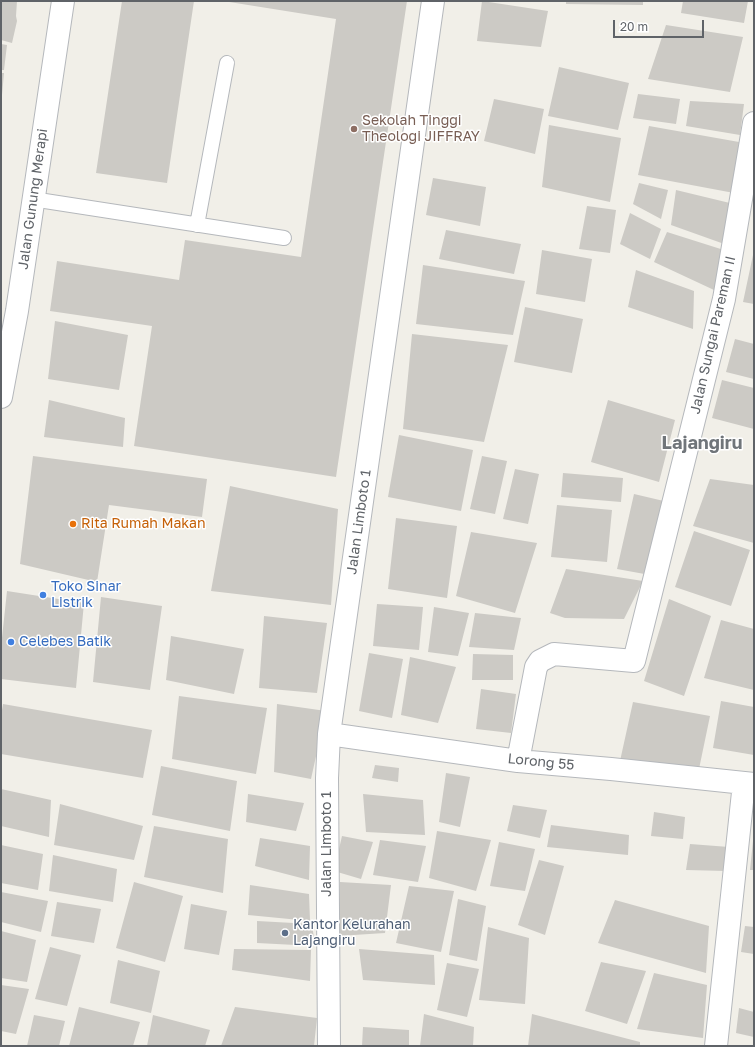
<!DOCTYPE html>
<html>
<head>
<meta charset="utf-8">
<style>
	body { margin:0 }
	#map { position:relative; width:755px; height:1047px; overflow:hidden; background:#f1efe8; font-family:"Golos Text",sans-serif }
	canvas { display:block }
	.frame { position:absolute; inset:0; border:2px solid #5f6368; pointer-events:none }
	.scale { position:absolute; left:613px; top:20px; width:91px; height:18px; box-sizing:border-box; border:2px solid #5f6368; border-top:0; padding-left:5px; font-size:12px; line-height:14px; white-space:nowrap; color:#5f6368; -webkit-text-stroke:3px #fff; paint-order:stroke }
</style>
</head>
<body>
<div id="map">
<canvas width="755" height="1047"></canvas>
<div class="frame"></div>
<div class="scale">20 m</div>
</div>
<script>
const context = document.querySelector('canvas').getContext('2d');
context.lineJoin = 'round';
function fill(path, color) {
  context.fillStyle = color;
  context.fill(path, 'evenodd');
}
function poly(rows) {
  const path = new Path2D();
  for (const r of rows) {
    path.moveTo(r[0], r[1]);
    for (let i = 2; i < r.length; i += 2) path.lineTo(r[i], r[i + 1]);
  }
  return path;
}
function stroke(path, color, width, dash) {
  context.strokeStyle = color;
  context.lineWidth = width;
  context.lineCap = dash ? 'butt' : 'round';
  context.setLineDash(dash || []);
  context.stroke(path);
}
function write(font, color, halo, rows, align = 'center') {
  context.font = font + ' "Golos Text",sans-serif';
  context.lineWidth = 3;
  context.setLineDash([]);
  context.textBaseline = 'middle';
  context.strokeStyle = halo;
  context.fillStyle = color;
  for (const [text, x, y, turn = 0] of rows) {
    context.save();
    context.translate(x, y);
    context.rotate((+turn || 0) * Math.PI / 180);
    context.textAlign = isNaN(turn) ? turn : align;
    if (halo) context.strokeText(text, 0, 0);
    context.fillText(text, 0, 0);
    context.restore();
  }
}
const building = poly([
	[1,1,17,1,16,16,17,21,12,43,1,40,1,18,7,19,1,18],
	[122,1,194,1,167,183,96,173],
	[223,1,407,1,336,477,134,446,152,326,50,311,57,261,179,280,185,240,301,257,336,19],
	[482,1,548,11,541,47,477,41],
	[566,1,643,1,643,5,566,4],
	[683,1,748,1,744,23,681,13],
	[666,25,743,37,730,92,648,79],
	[1,44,7,45,4,70,1,70],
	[559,67,629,83,618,130,548,116],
	[1,73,4,73,2,95,1,95],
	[638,94,680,99,676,124,633,118],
	[494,99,544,109,535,154,484,141],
	[690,101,744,104,740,135,686,126],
	[549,125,621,138,610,202,542,187],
	[649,126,739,142,734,193,638,175],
	[433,178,486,187,480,226,426,215],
	[639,183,668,190,661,219,633,204],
	[676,190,734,204,727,245,671,225],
	[587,206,616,210,610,253,579,249],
	[630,213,661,229,650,259,620,244],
	[446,230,521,244,514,274,439,259],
	[667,232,727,251,714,290,654,262],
	[542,250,592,259,585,302,536,294],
	[753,255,754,255,754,304,743,302],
	[423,265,525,281,513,335,416,324],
	[636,270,694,291,693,329,628,307],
	[525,307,583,319,572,373,514,362],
	[55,321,128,335,119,390,48,379],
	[412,334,508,345,484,442,403,429],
	[735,339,754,344,754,379,726,372],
	[722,380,754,388,754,429,712,418],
	[49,400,125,418,123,447,44,437],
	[608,400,675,420,659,482,591,462],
	[399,435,473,450,461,511,388,497],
	[33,456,207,479,202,517,109,505,97,582,20,564],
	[482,456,507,461,495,514,470,509],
	[515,469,539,474,528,524,503,519],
	[563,473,623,478,621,502,561,497],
	[710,479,754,485,754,543,693,526],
	[230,486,338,509,331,605,211,591],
	[634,494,668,502,650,575,617,569],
	[557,505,612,510,607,562,551,557],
	[396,518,457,526,447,598,388,589],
	[694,531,750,550,731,606,675,587],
	[471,532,537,543,515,613,456,596],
	[566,569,643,581,624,619,565,618,550,613],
	[7,591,84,603,76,688,1,679,1,647],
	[101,597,162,606,150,690,93,682],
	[669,599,711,616,684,696,644,681],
	[377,604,423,607,419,650,373,646],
	[434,607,469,613,458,656,428,652],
	[475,613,521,618,514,650,469,647],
	[264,616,327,623,317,693,259,688],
	[721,620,754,629,754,690,704,678],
	[171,636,244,649,234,694,166,680],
	[369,653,403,659,392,718,359,711],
	[473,654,513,655,513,680,472,680],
	[410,657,456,667,438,723,401,715],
	[481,689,516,694,511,733,476,729],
	[179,696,267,708,256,774,172,759],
	[721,701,754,707,754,755,713,748],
	[633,702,710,716,699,769,620,761],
	[3,704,152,730,143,778,1,754,1,716],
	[277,704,326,711,311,779,274,772],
	[375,765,399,768,398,782,372,778],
	[161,766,237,781,230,831,152,815],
	[446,773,470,777,460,827,439,822],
	[1,789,51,800,49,837,1,826],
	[248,794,304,803,296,831,246,822],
	[363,794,423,800,425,835,366,832],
	[60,804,143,826,134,860,54,845],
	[513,805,547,810,540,838,507,831],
	[654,812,685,817,683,839,651,836],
	[551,825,629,835,628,855,547,847],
	[154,826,228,839,223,893,144,877],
	[437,831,491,840,476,891,429,878],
	[342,836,373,842,361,879,334,871],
	[260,838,310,846,309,880,255,866],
	[380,840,426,846,418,882,373,875],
	[753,841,754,841,754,870,750,870],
	[499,842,535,849,525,891,490,886],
	[690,844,729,847,726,871,686,870],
	[1,845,43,854,38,890,1,883],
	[53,855,117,869,113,902,49,891],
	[539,860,564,866,545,935,518,925],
	[134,882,183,896,165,962,116,948],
	[340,882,391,885,385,933,338,936],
	[250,885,309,894,310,921,248,915],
	[409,886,454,891,441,952,396,943],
	[1,892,48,901,41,932,1,922],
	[458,899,486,906,477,961,449,955],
	[615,900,709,926,706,973,598,943],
	[57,902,101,909,94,943,51,936],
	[191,904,227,911,219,955,184,949],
	[257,921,312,924,315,946,257,943],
	[745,926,754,927,754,954,741,952],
	[488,927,529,938,525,1004,479,1000],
	[1,931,36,940,27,982,1,978],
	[50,947,81,955,67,1006,35,999],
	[234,949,311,950,310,981,232,970],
	[359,949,434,955,435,985,363,980],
	[118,960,160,971,151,1013,110,1003],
	[601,962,646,971,627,1024,585,1011],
	[447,963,479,969,467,1017,437,1010],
	[654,973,707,985,703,1038,637,1029],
	[1,985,29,989,16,1034,1,1031],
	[79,1007,140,1022,133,1046,69,1046],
	[235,1007,317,1018,314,1046,221,1046],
	[739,1008,754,1012,754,1037,736,1033],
	[424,1014,474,1027,473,1046,420,1046],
	[532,1014,640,1042,640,1046,528,1046],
	[34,1015,65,1021,59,1046,27,1046],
	[153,1015,210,1030,205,1046,147,1046],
	[363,1027,409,1030,409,1046,362,1046]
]);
const lane = poly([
	[32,199,284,238],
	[197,225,227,63]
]);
const street = poly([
	[1,397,17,311,63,1],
	[329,734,518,761,611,769,754,784],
	[518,761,536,667,540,661,554,654,634,661,724,299,754,123],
	[329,1046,327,778,329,734,433,1],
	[716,1046,744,783]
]);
const markers = [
	[354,129,4,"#8d6e63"],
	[73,524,4,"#e8710a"],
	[43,595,4,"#3f7fe0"],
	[11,642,4,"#3f7fe0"],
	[285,933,4,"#5c6f8a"]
];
const educationNames = [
	["Sekolah Tinggi",362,121],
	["Theologi JIFFRAY",362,137]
];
const streetNames = [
	["Jalan Gunung Merapi",33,199,-82],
	["Jalan Sungai Pareman II",713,335,-77],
	["Jalan Limboto 1",359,522,-82],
	["Lorong 55",541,762,6],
	["Jalan Limboto 1",327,844,-90]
];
const foodNames = [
	["Rita Rumah Makan",81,524]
];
const shopNames = [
	["Toko Sinar",51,587],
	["Listrik",51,603],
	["Celebes Batik",19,642]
];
const serviceNames = [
	["Kantor Kelurahan",293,925],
	["Lajangiru",293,941]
];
const districtNames = [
	["Lajangiru",702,443]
];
fill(building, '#cccac5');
stroke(lane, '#b5b8bc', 16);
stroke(street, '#b5b8bc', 24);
stroke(lane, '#fff', 14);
stroke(street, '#fff', 22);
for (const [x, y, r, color] of markers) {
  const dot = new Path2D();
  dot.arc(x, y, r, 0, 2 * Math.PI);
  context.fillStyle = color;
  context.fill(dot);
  stroke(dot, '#fff', 1.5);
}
write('14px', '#785e54', '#fff', educationNames, 'left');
write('14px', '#5f6368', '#fff', streetNames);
write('14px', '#c56008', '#fff', foodNames, 'left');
write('14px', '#366cbe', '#fff', shopNames, 'left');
write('14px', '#4e5e75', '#fff', serviceNames, 'left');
write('bold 18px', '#70757a', '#fff', districtNames);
</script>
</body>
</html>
